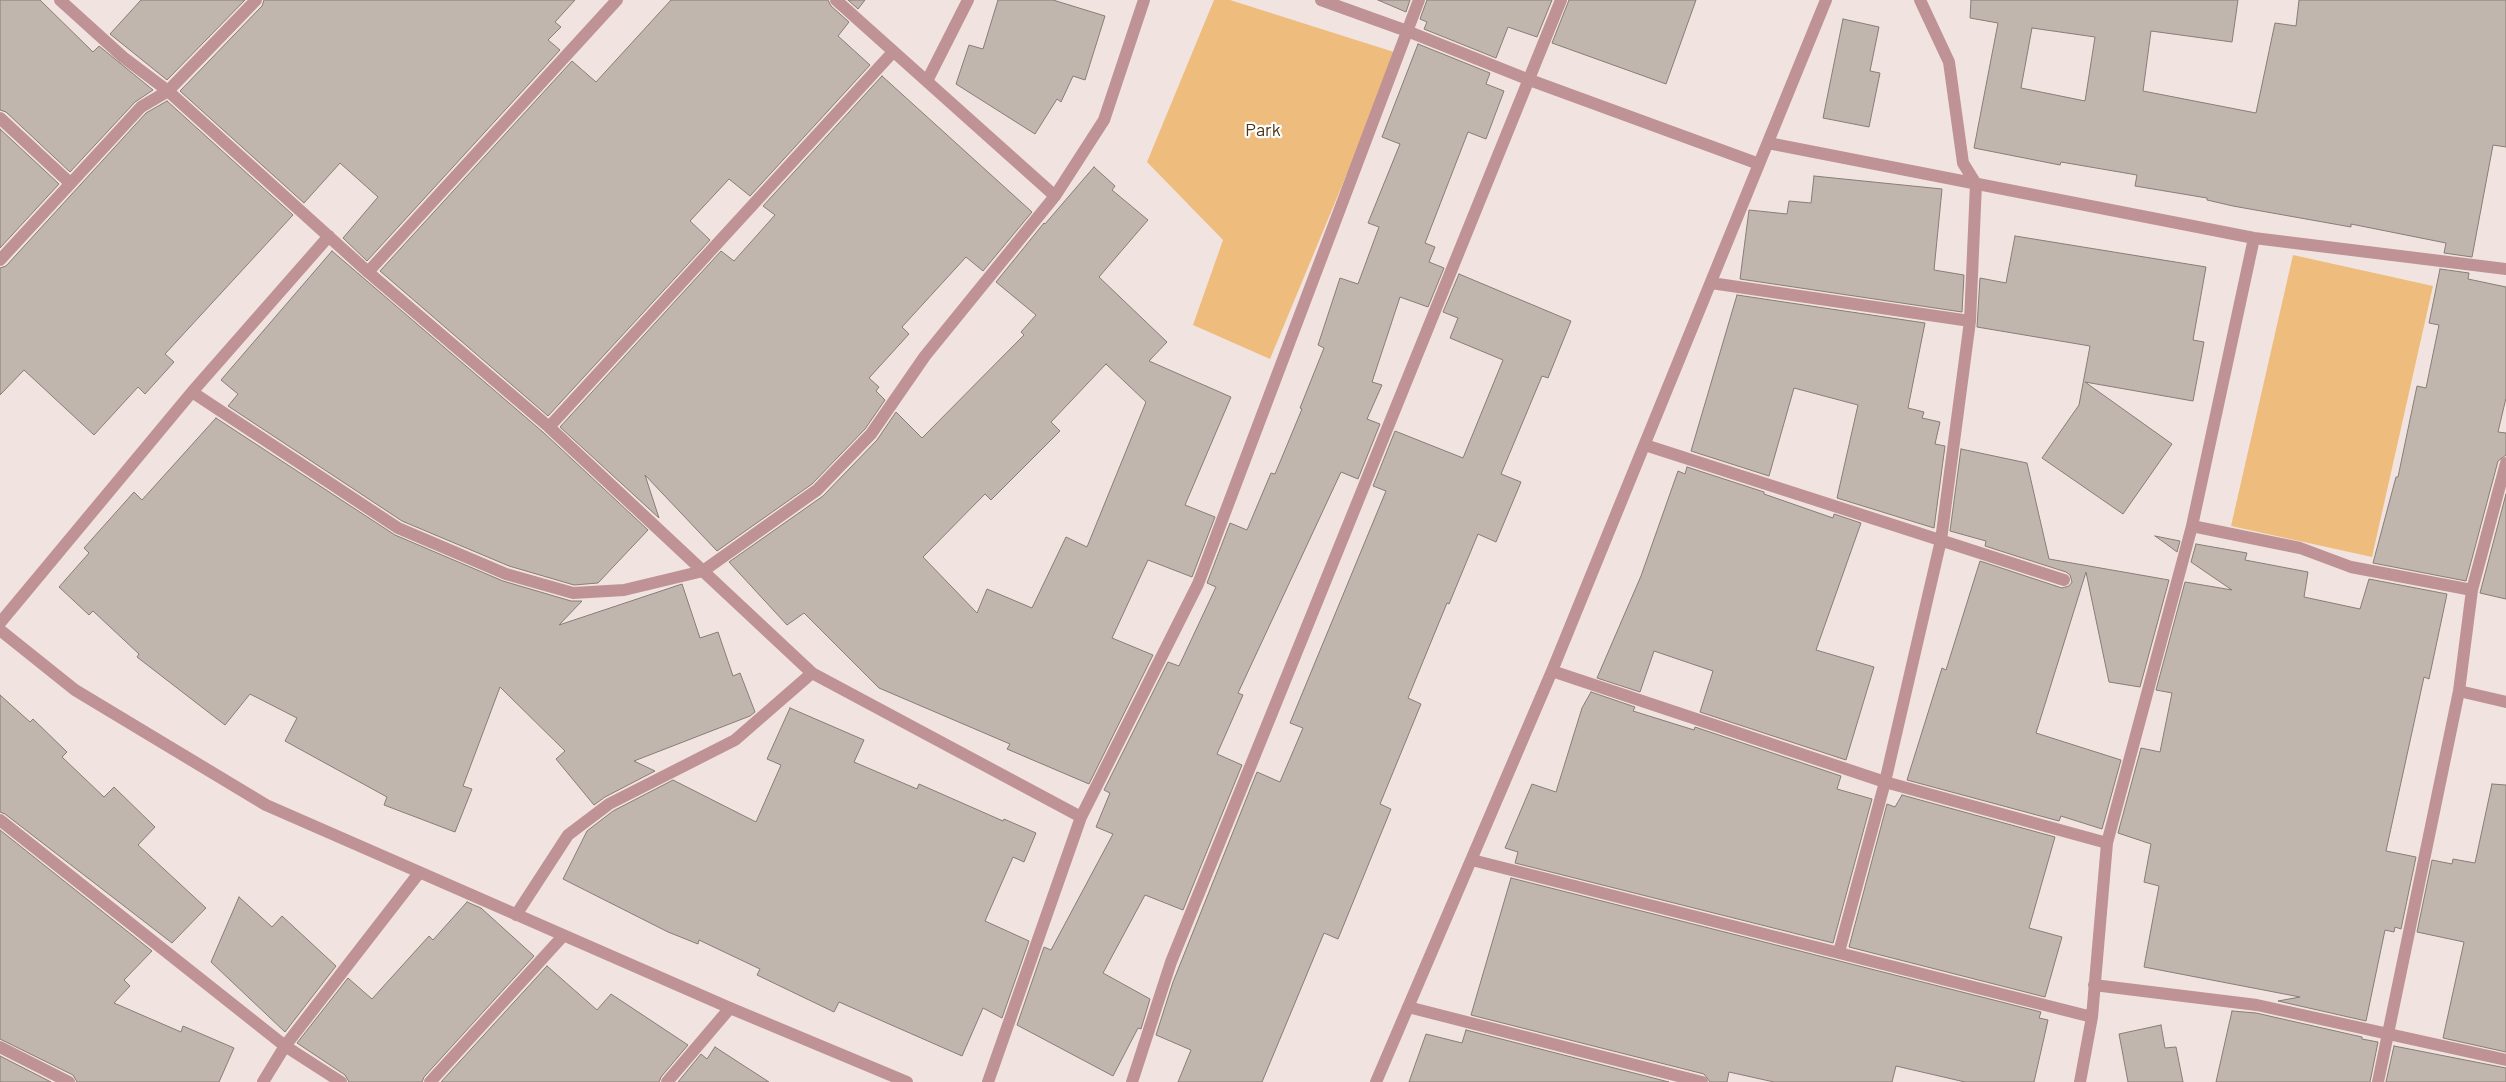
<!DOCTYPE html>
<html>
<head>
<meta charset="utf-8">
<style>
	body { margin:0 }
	canvas { display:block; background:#f1e3df }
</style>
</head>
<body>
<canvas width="2506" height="1082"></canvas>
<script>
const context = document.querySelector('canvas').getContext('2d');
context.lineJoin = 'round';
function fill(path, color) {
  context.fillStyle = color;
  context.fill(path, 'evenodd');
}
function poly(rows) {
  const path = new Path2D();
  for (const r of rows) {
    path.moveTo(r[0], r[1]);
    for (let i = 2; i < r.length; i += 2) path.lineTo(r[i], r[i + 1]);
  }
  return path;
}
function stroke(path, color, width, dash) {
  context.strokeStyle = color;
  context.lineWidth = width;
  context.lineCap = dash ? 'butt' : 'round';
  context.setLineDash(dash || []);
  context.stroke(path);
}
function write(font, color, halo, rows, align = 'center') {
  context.font = font + ' Barlow,sans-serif';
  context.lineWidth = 4.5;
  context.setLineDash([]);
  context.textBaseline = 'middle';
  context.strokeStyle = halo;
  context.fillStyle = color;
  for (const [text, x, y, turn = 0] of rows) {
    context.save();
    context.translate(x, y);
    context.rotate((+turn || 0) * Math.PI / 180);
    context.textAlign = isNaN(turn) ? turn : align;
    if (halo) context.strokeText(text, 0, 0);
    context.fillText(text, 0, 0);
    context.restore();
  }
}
const green = poly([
	[1214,0,1230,0,1397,53,1270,359,1193,325,1223,240,1147,162],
	[2293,255,2433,286,2372,557,2231,526]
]);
const building = poly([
	[0,0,40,0,93,52,99,46,153,90,135,102,70,172,6,112,0,110,0,0],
	[141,0,245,0,167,80,110,34,141,0],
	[264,0,575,0,555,22,561,27,548,40,560,50,367,261,343,238,378,197,340,163,304,203,180,91,262,6,264,0],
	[671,0,828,0,831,6,849,22,838,36,870,65,750,196,729,179,690,221,710,240,548,416,380,271,572,61,596,82,671,0],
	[848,0,865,0,858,9,848,0],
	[998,0,1053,0,1105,16,1085,80,1073,76,1061,102,1057,99,1035,134,956,84,969,45,983,49,998,0],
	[1378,0,1410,0,1406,12,1378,0],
	[1427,0,1552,0,1537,37,1508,27,1496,58,1424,29,1427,22,1420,19,1427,0],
	[1569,0,1696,0,1666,84,1552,43,1569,0],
	[1971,0,2238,0,2232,42,2151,31,2143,91,2256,113,2275,23,2296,26,2299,0,2506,0,2506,147,2493,145,2472,257,2444,253,2446,243,2351,224,2351,227,2233,206,2207,200,2207,198,2135,186,2137,175,2061,162,2060,165,1974,148,1998,23,1970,18,1971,0],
	[2032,28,2095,37,2085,101,2021,88,2032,28],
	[1843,19,1879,27,1870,71,1880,73,1869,127,1823,118,1843,19],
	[1418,44,1490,73,1486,84,1504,91,1486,139,1468,132,1425,243,1435,247,1429,262,1444,268,1428,307,1400,297,1372,382,1382,385,1367,419,1380,424,1358,479,1341,472,1238,693,1243,695,1217,754,1242,765,1183,910,1145,895,1103,973,1150,999,1141,1029,1138,1028,1113,1076,1017,1025,1044,947,1051,950,1113,834,1096,827,1110,793,1104,790,1168,662,1179,666,1216,587,1207,583,1230,523,1247,530,1271,473,1275,474,1302,409,1300,408,1324,348,1318,345,1340,278,1358,284,1379,227,1368,223,1400,144,1382,137,1418,44],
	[882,76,1032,212,983,271,966,257,902,327,909,334,869,378,879,387,876,391,885,400,865,429,812,484,717,551,645,475,659,518,560,427,721,251,734,261,775,215,763,206,882,76],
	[167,101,293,215,165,354,174,362,145,394,138,387,94,435,24,370,0,395,0,268,6,266,146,113,167,101],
	[0,129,59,184,0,248,0,129],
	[1094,167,1115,186,1112,190,1148,220,1099,277,1167,342,1149,361,1231,397,1185,505,1215,517,1192,577,1148,560,1112,638,1153,655,1089,784,1007,749,1010,744,879,688,804,613,787,625,729,562,823,496,877,440,896,412,922,438,1024,335,1021,332,1036,315,996,282,1044,223,1045,224,1094,167],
	[1106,364,1146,402,1087,547,1066,537,1032,608,987,589,977,613,923,557,985,494,991,500,1060,431,1051,422,1106,364],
	[1814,176,1942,189,1934,270,1964,275,1962,312,1740,279,1749,210,1787,214,1789,201,1811,203,1814,176],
	[2015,236,2206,267,2193,340,2204,342,2193,401,2085,382,2172,444,2123,514,2042,458,2079,405,2090,346,1977,327,1980,278,2006,283,2015,236],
	[332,251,544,433,648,530,598,583,574,585,509,566,402,521,228,406,238,394,221,380,332,251],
	[2440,269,2469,273,2468,279,2506,287,2506,398,2498,432,2506,433,2506,455,2498,461,2466,581,2373,563,2396,477,2398,477,2417,386,2426,388,2439,325,2429,323,2440,269],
	[1459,274,1571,321,1548,378,1542,376,1501,474,1521,482,1496,542,1478,534,1449,604,1447,603,1408,698,1421,704,1380,804,1391,809,1338,939,1324,933,1262,1082,1178,1082,1191,1050,1156,1035,1173,982,1257,772,1280,782,1303,728,1290,723,1386,491,1373,486,1395,431,1463,458,1503,360,1450,338,1458,318,1443,312,1459,274],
	[1737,295,1925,323,1908,408,1924,412,1922,418,1940,422,1935,444,1945,446,1934,528,1837,498,1858,405,1794,388,1769,476,1691,451,1737,295],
	[216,418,395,535,503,581,571,601,582,601,559,625,682,584,700,638,718,632,733,676,740,673,755,712,750,716,634,761,655,771,605,797,594,805,556,759,565,751,500,687,463,786,472,789,455,832,384,805,387,797,285,741,297,718,250,694,225,725,137,657,139,654,93,611,89,615,59,587,89,553,84,548,134,492,142,500,216,418],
	[1961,449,2027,463,2049,559,2169,580,2140,687,2109,682,2086,572,2036,733,2121,760,2102,829,2061,816,2059,821,1907,780,1942,668,1946,670,1980,561,2062,588,2069,586,2072,582,2070,575,2066,572,1985,546,1986,541,1950,531,1961,449],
	[1687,467,1764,492,1764,494,1833,518,1834,514,1861,523,1816,650,1874,667,1846,760,1700,712,1713,671,1654,651,1640,692,1597,678,1641,576,1678,471,1685,474,1687,467],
	[2506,494,2506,599,2480,593,2506,494],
	[2155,536,2180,541,2177,552,2169,546,2155,536],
	[2196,544,2247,553,2245,560,2308,572,2304,597,2360,609,2369,579,2447,594,2429,679,2424,677,2386,851,2416,857,2401,929,2395,927,2394,932,2385,930,2366,1021,2278,1001,2300,997,2144,967,2159,886,2144,882,2151,844,2118,833,2141,748,2160,752,2172,693,2156,690,2185,582,2232,590,2191,562,2196,544],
	[1591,692,1635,707,1633,711,1694,730,1695,727,1841,776,1837,789,1872,799,1833,943,1515,863,1518,852,1505,848,1532,784,1556,792,1582,708,1591,692],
	[0,695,30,722,33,719,67,752,62,757,104,797,114,787,155,827,138,845,206,908,172,943,5,814,0,812,0,695],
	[790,708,864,740,854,762,917,789,919,784,1003,821,1004,819,1036,833,1024,862,1013,857,985,921,1029,941,1002,1018,983,1008,962,1056,839,1002,834,1012,757,975,760,969,699,940,698,944,668,932,563,879,587,831,613,811,673,780,756,822,781,765,767,759,790,708],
	[2492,784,2506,785,2506,1052,2443,1038,2464,942,2417,932,2432,860,2452,864,2453,859,2475,863,2492,784],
	[1902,795,2055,837,2029,928,2062,937,2045,997,1849,947,1887,804,1895,807,1902,795],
	[0,830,152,951,124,980,130,986,114,1003,181,1032,183,1026,234,1048,219,1082,77,1082,73,1075,0,1039,0,830],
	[1511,878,2041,1012,2039,1018,2048,1020,2034,1082,1965,1082,1896,1066,1892,1082,1774,1082,1729,1072,1727,1082,1710,1082,1704,1074,1471,1015,1511,878],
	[239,897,272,927,282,916,336,966,285,1032,211,962,239,897],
	[467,902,481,908,534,956,424,1077,422,1082,349,1082,345,1075,297,1043,348,978,372,999,429,936,433,940,467,902],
	[547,966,597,1010,611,994,688,1045,661,1077,659,1082,441,1082,547,966],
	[2232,1011,2256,1013,2362,1037,2362,1039,2378,1042,2370,1082,2216,1082,2232,1011],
	[2161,1025,2165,1048,2176,1047,2183,1082,2128,1082,2119,1034,2161,1025],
	[1466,1030,1669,1082,1409,1082,1426,1034,1462,1043,1466,1030],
	[2394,1046,2506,1068,2506,1082,2386,1082,2394,1046],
	[715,1047,769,1082,678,1082,701,1054,707,1059,715,1047],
	[0,1056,51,1082,0,1082,0,1056]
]);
const minor = poly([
	[60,0,123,57,168,91,368,272,549,427,812,673,1081,817],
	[836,0,1055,196],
	[1321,0,1407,31,1527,79,1759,164],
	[927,81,968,0],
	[0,118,70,183],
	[1768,143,2254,238,2506,269],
	[0,260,141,107,168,91,256,0],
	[368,272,617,0],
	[1711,283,1970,321],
	[192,392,398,528,506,574,573,593,624,590,703,571,817,490,871,434,925,356,1055,196,1104,120,1144,0],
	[549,427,893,52],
	[1645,445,2064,580],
	[2192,526,2300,548,2351,567,2472,590],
	[0,623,192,392,329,236],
	[0,630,75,690,266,805,730,1008,907,1082],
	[1552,671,1885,782,2107,843],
	[2459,691,2506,702],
	[0,820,285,1046,341,1082],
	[1472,860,2092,1017],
	[516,915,568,835,609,804,735,740,812,673],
	[1839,952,1885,782,1941,540,1970,321,1976,184,1963,163,1949,62,1920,0],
	[2094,985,2257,1005,2506,1060],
	[1408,1007,1702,1082],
	[0,1047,69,1082],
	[263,1082,285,1046,419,873],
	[430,1082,563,936],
	[667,1082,730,1008],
	[988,1082,1081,817,1198,584,1419,0],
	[1132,1082,1171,962,1561,0],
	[1376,1082,1552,671,1826,0],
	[2080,1082,2092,1017,2107,843,2192,526,2254,238],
	[2378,1082,2459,691,2472,590,2506,463]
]);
const parkNames = [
	["Park",1263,130]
];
fill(green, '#eebd7d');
fill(building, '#c1b6ae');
stroke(building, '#887d77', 1);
stroke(minor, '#bf9396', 12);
write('18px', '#4e3615', '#fff', parkNames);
</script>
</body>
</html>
